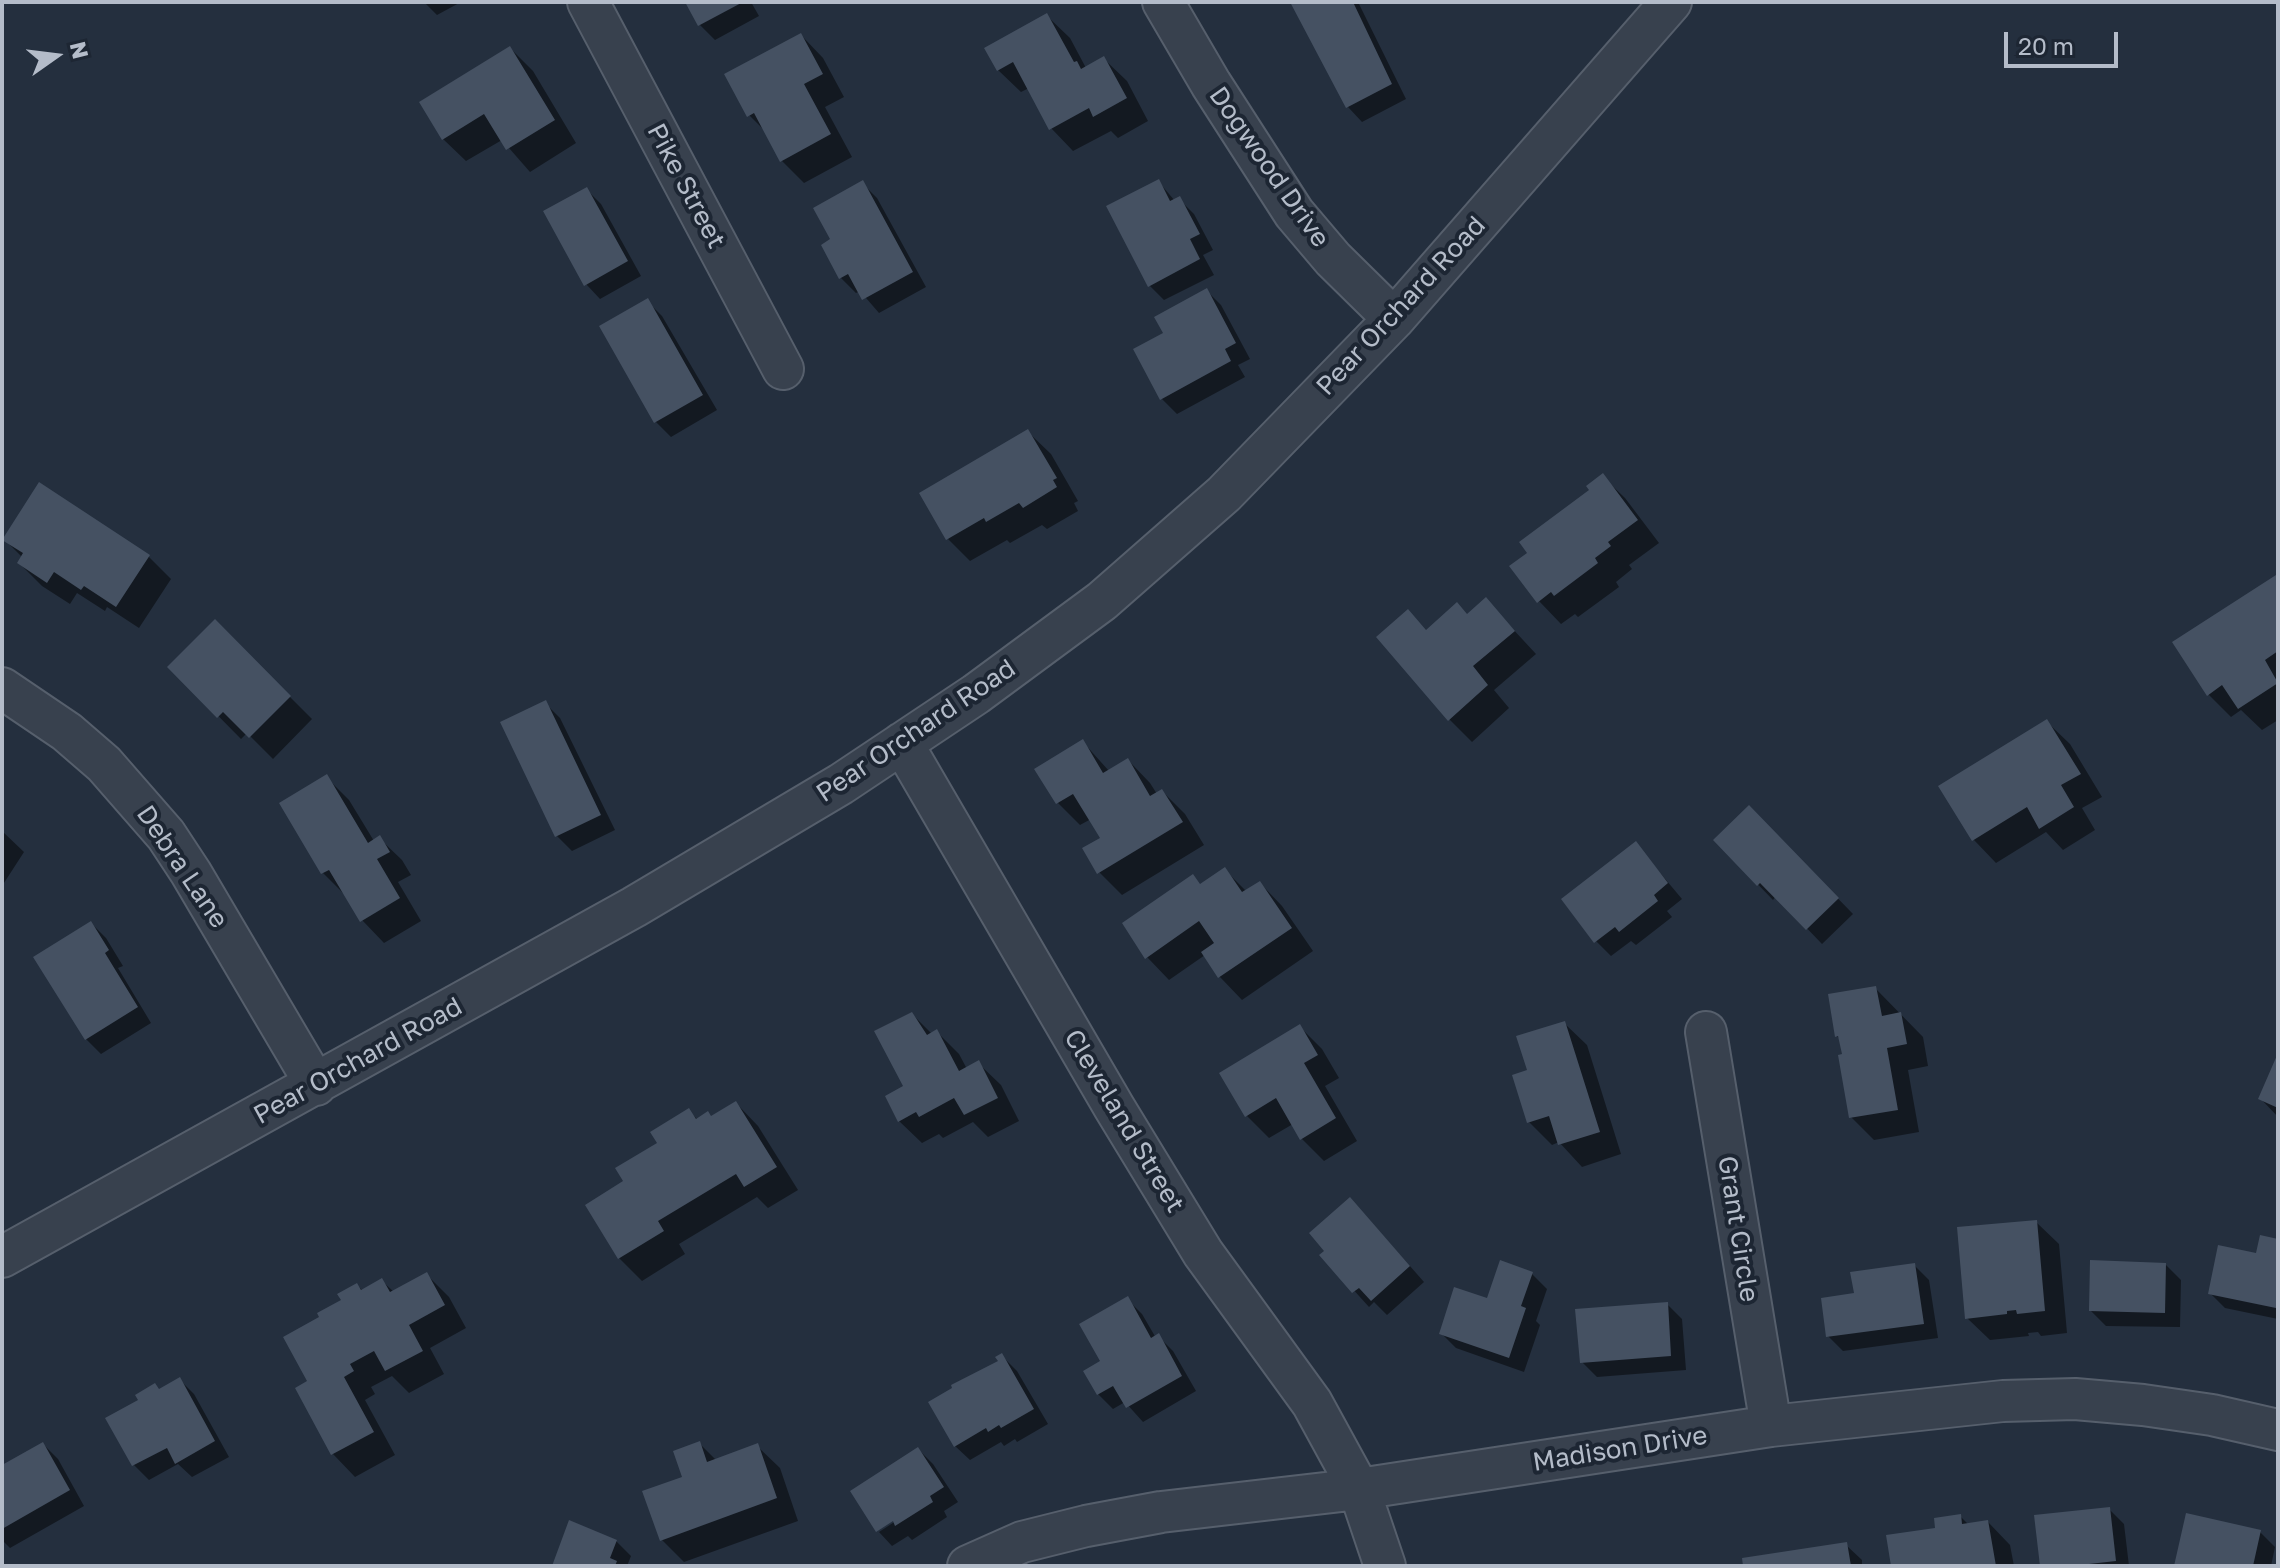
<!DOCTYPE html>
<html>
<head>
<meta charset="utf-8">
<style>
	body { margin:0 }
	#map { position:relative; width:2280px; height:1568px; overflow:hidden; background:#242f3e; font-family:"Golos Text",sans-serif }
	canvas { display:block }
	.frame { position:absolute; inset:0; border:4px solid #b4bcc9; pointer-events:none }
	.north { position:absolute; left:16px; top:16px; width:80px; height:80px; -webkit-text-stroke:6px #1d2633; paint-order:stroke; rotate:76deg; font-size:22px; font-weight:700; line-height:32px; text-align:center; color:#b4bcc9 }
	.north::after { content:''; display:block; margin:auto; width:28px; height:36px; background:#b4bcc9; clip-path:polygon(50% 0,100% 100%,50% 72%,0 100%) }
	.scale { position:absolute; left:2004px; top:32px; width:114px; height:36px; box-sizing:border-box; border:4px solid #b4bcc9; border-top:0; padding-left:10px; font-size:24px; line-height:28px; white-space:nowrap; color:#b4bcc9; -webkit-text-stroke:6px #1d2633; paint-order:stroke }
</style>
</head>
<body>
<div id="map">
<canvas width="2280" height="1568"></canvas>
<div class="frame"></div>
<div class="north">N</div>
<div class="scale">20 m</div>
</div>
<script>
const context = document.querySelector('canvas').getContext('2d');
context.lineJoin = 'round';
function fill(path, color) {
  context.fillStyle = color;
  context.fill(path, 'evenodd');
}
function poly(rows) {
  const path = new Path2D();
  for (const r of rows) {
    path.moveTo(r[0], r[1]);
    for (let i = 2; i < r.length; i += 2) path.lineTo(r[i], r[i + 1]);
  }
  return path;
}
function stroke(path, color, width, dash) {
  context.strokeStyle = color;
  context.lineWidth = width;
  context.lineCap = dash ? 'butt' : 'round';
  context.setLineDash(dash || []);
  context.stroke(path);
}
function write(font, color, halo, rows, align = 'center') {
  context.font = font + ' "Golos Text",sans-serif';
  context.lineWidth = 8;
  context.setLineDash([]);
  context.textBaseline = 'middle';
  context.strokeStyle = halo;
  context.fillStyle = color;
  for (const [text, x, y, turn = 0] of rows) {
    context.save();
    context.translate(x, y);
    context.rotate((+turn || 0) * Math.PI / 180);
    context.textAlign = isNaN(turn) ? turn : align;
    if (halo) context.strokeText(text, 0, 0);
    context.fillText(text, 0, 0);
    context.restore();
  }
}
const shadow = poly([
	[424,2,461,2,437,15],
	[688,2,751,2,759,16,715,40,700,25],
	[1295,2,1358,2,1406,99,1362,122,1348,107],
	[1047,16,1070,38,1086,68,1104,59,1127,81,1148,121,1118,138,1111,131,1073,151,1051,128,1029,88,1021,92,998,70],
	[801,35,823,58,844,97,825,107,852,157,804,183,781,160,767,133,749,115],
	[510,48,533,71,576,143,530,172,502,140,466,161,443,139],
	[1158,181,1175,201,1179,199,1194,214,1213,250,1203,255,1214,275,1164,300,1149,285],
	[862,183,877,198,926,287,879,313,860,291,856,293,841,278,833,240],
	[586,189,601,204,641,276,600,299,586,284],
	[1206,290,1221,305,1250,359,1238,365,1245,377,1177,414,1162,399,1166,334],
	[647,301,662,316,717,410,671,437,656,422],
	[1028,432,1051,454,1078,501,1074,503,1078,511,1047,529,1042,525,1010,543,1007,540,970,561,948,539],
	[1602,476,1625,498,1659,543,1629,565,1632,569,1616,582,1619,587,1578,617,1575,614,1561,624,1539,601,1529,553,1592,491],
	[4,539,148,556,171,579,139,628,107,607,105,611,77,593,70,604,42,586,19,563,23,558],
	[2278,580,2278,720,2262,730,2241,710,2231,717,2208,694],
	[1486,600,1536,654,1494,690,1509,708,1472,742,1449,719,1427,631,1468,615],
	[215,622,312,719,273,759,247,733,241,739,170,667],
	[545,703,560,718,615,830,572,851,557,836],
	[2047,722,2070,744,2102,797,2082,808,2095,830,2063,850,2046,832,1996,863,1974,840,1941,787],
	[1083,742,1109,771,1128,760,1150,783,1157,794,1162,791,1185,814,1204,845,1122,895,1099,872,1102,839,1091,819,1080,825,1058,803],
	[326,777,349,800,374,841,379,838,402,860,411,875,398,882,421,921,384,943,362,920,346,896,323,873],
	[1749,807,1853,914,1822,944,1776,896,1773,900,1715,840],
	[2,831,24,852,2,886],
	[1635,843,1682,899,1667,911,1672,917,1636,945,1631,941,1611,956,1596,941],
	[1225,870,1247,892,1260,883,1282,906,1313,951,1242,1000,1220,977,1205,955,1169,980,1147,957,1202,886],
	[91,923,106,938,123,966,118,968,151,1023,101,1054,86,1039],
	[1876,989,1923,1037,1928,1066,1908,1070,1919,1132,1874,1140,1851,1117,1844,1056,1841,1040,1837,1036],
	[912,1014,932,1034,937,1032,959,1054,967,1069,978,1063,1001,1085,1019,1121,988,1137,973,1122,943,1138,939,1134,922,1143,899,1121,906,1087],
	[1564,1023,1587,1045,1621,1154,1582,1167,1559,1142,1552,1145,1529,1122,1530,1072],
	[1300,1027,1322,1049,1339,1078,1325,1086,1357,1141,1324,1161,1301,1138,1293,1124,1269,1138,1247,1116],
	[2278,1058,2278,1117,2260,1098],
	[736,1103,758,1126,798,1190,768,1208,757,1197,679,1244,685,1254,642,1281,619,1258,626,1182,689,1111,698,1120,712,1118],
	[1365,1215,1424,1282,1387,1315,1374,1302,1369,1307,1322,1255],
	[2036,1222,2059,1244,2067,1333,2041,1336,2038,1332,2028,1333,2029,1336,1990,1340,1967,1318],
	[2262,1238,2278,1241,2278,1319,2225,1308,2210,1293,2258,1256],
	[1914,1265,1929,1280,1938,1338,1843,1351,1828,1336,1856,1295],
	[2166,1265,2181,1280,2180,1327,2106,1326,2091,1311],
	[1532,1274,1547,1289,1536,1321,1540,1325,1524,1372,1456,1348,1441,1333],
	[427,1275,449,1297,466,1328,430,1348,444,1374,409,1393,392,1376,371,1387,375,1394,365,1400,395,1455,355,1477,333,1454,310,1382,322,1317,343,1301,357,1285,363,1291,382,1281,394,1292],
	[1127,1299,1142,1314,1156,1338,1158,1336,1173,1351,1196,1391,1143,1422,1125,1402,1113,1409,1098,1394],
	[1667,1304,1682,1319,1686,1370,1597,1377,1582,1362],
	[1002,1356,1017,1371,1048,1424,1017,1442,1015,1439,1004,1446,1001,1442,970,1460,955,1446],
	[179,1379,194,1394,229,1457,192,1477,178,1464,149,1480,134,1465,108,1419],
	[699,1443,716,1460,757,1446,780,1468,798,1521,684,1562,662,1540],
	[43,1444,58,1459,84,1506,10,1548,2,1540,2,1468],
	[918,1449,933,1464,958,1502,944,1511,947,1517,912,1540,908,1536,892,1546,879,1532,902,1517,900,1514,878,1528,878,1531,853,1492],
	[2109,1509,2124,1524,2129,1566,2042,1566],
	[1960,1516,1969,1525,1988,1522,2010,1545,2014,1566,1893,1566,1937,1530],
	[2260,1532,2275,1547,2271,1566,2176,1566],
	[616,1541,631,1556,627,1566,554,1566],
	[1846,1545,1862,1560,1862,1566,1745,1566]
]);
const building = poly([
	[685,2,743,2,698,26],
	[1290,2,1353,2,1392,84,1346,108],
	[1047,13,1074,62,1077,61,1081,69,1104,56,1127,98,1093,117,1089,108,1049,130,1013,62,997,71,984,48],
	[801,33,823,74,804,84,831,134,780,162,754,113,747,117,724,74],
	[510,46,555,120,506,150,484,114,442,140,419,102],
	[1159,179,1170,201,1180,196,1200,234,1190,239,1200,259,1148,287,1106,206],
	[863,180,913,272,862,300,848,274,839,279,821,245,830,239,813,208],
	[587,187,628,261,584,286,543,211],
	[1207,288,1236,343,1225,349,1231,361,1160,400,1133,349,1163,333,1154,317],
	[648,298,703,395,654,423,599,326],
	[1028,429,1057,478,1053,480,1057,487,1023,508,1019,503,986,522,984,518,946,540,919,493],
	[1603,473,1638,520,1608,542,1611,546,1595,558,1598,563,1554,596,1551,592,1537,603,1509,566,1527,553,1519,542,1589,490,1586,486],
	[39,482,150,555,116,607,84,586,81,590,54,572,47,583,17,563,23,553,2,540],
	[2276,575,2278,579,2278,651,2265,660,2278,683,2238,709,2222,685,2207,696,2172,642],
	[1486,597,1515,631,1473,666,1488,685,1448,721,1376,637,1408,609,1426,630,1457,602,1467,614],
	[215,619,291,696,249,738,223,712,217,718,167,667],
	[546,700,601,815,555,837,500,722],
	[2047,719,2081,774,2061,785,2074,807,2039,829,2027,807,1972,841,1938,786],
	[1083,739,1103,773,1128,758,1150,796,1162,789,1183,822,1097,874,1082,848,1100,838,1073,794,1056,804,1034,769],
	[327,774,368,843,380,835,390,852,377,859,400,898,360,922,329,870,321,874,279,803],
	[1749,805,1839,898,1806,930,1760,883,1757,886,1713,840],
	[1636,841,1668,883,1654,895,1658,901,1619,932,1615,927,1594,943,1561,899],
	[1225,867,1242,892,1260,881,1292,928,1218,978,1201,952,1214,943,1199,921,1145,959,1122,923,1193,874,1200,884],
	[91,921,109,950,105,953,138,1007,85,1040,33,957],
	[1876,986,1882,1016,1901,1012,1907,1044,1887,1048,1898,1110,1849,1118,1838,1055,1842,1054,1838,1036,1835,1037,1828,994],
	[912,1012,927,1035,937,1029,959,1071,979,1060,998,1098,964,1115,954,1098,919,1117,916,1112,898,1122,885,1096,903,1086,874,1031],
	[1565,1021,1600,1132,1558,1145,1549,1116,1527,1123,1512,1075,1527,1070,1516,1036],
	[1300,1024,1318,1055,1304,1063,1336,1118,1300,1140,1276,1098,1245,1117,1219,1073],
	[2278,1053,2278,1108,2258,1099],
	[736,1101,777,1167,744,1187,736,1174,658,1221,664,1231,618,1259,585,1205,623,1181,615,1168,657,1143,650,1132,689,1108,696,1119,708,1111,711,1116],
	[1350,1197,1410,1266,1371,1301,1359,1288,1352,1293,1319,1255,1324,1251,1309,1233],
	[2037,1220,2045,1311,2017,1314,2016,1310,2007,1311,2007,1314,1965,1319,1957,1227],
	[2260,1235,2278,1239,2276,1308,2208,1294,2218,1245,2256,1253],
	[1500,1260,1533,1272,1521,1306,1526,1308,1509,1358,1439,1334,1454,1287,1487,1298],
	[2090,1260,2166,1263,2165,1313,2089,1311],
	[1915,1263,1924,1324,1826,1337,1821,1298,1854,1293,1850,1272],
	[427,1272,445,1305,409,1325,423,1351,385,1371,374,1351,350,1364,354,1371,344,1377,374,1432,331,1455,295,1388,307,1381,283,1337,319,1317,317,1313,341,1300,337,1294,357,1283,361,1290,382,1278,390,1292],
	[1128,1296,1151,1338,1159,1333,1182,1376,1126,1408,1113,1386,1097,1395,1083,1371,1100,1361,1079,1324],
	[1668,1302,1671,1356,1580,1363,1575,1309],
	[1002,1353,1034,1409,1001,1428,999,1425,988,1432,986,1428,954,1447,928,1402,952,1388,951,1385,998,1361,995,1357],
	[180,1377,215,1441,175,1464,167,1448,132,1466,105,1418,138,1400,135,1395,155,1383,159,1389],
	[700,1441,707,1462,758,1443,777,1498,660,1541,642,1491,682,1477,673,1451],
	[43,1442,70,1490,2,1529,2,1465],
	[918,1447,944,1487,930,1496,933,1502,895,1526,893,1521,876,1532,850,1491],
	[2110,1507,2116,1561,2071,1566,2040,1566,2034,1515],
	[2186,1513,2261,1530,2253,1566,2174,1566],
	[1961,1514,1962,1524,1988,1520,1996,1566,1891,1566,1886,1535,1935,1528,1934,1518],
	[569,1520,617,1540,610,1558,617,1561,615,1566,552,1566],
	[1847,1542,1851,1566,1743,1566,1742,1558]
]);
const minor = poly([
	[588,2,783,369],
	[1163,2,1211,84,1294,213,1333,259,1394,319],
	[2,688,67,732,104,764,166,835,191,873,316,1085],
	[902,743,1114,1107,1203,1253,1312,1403,1359,1489,1385,1566],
	[1706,1032,1771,1426],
	[2,1257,634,907,841,784,976,694,1102,601,1224,494,1394,319,1671,2],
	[968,1566,1022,1542,1086,1526,1161,1512,1359,1489,1771,1426,2003,1401,2075,1399,2143,1405,2212,1415,2278,1430]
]);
const streetNames = [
	["Dogwood Drive",1269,167,55],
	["Pike Street",686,186,62],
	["Pear Orchard Road",1401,306,-47],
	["Pear Orchard Road",916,731,-34],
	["Debra Lane",182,867,56],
	["Pear Orchard Road",358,1061,-29],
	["Cleveland Street",1124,1121,59],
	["Grant Circle",1738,1229,81],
	["Madison Drive",1620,1449,-9]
];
fill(shadow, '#0007');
fill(building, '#455162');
stroke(minor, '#565f6c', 44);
stroke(minor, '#38414e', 40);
write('26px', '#b4bcc9', '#1d2633', streetNames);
</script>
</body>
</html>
